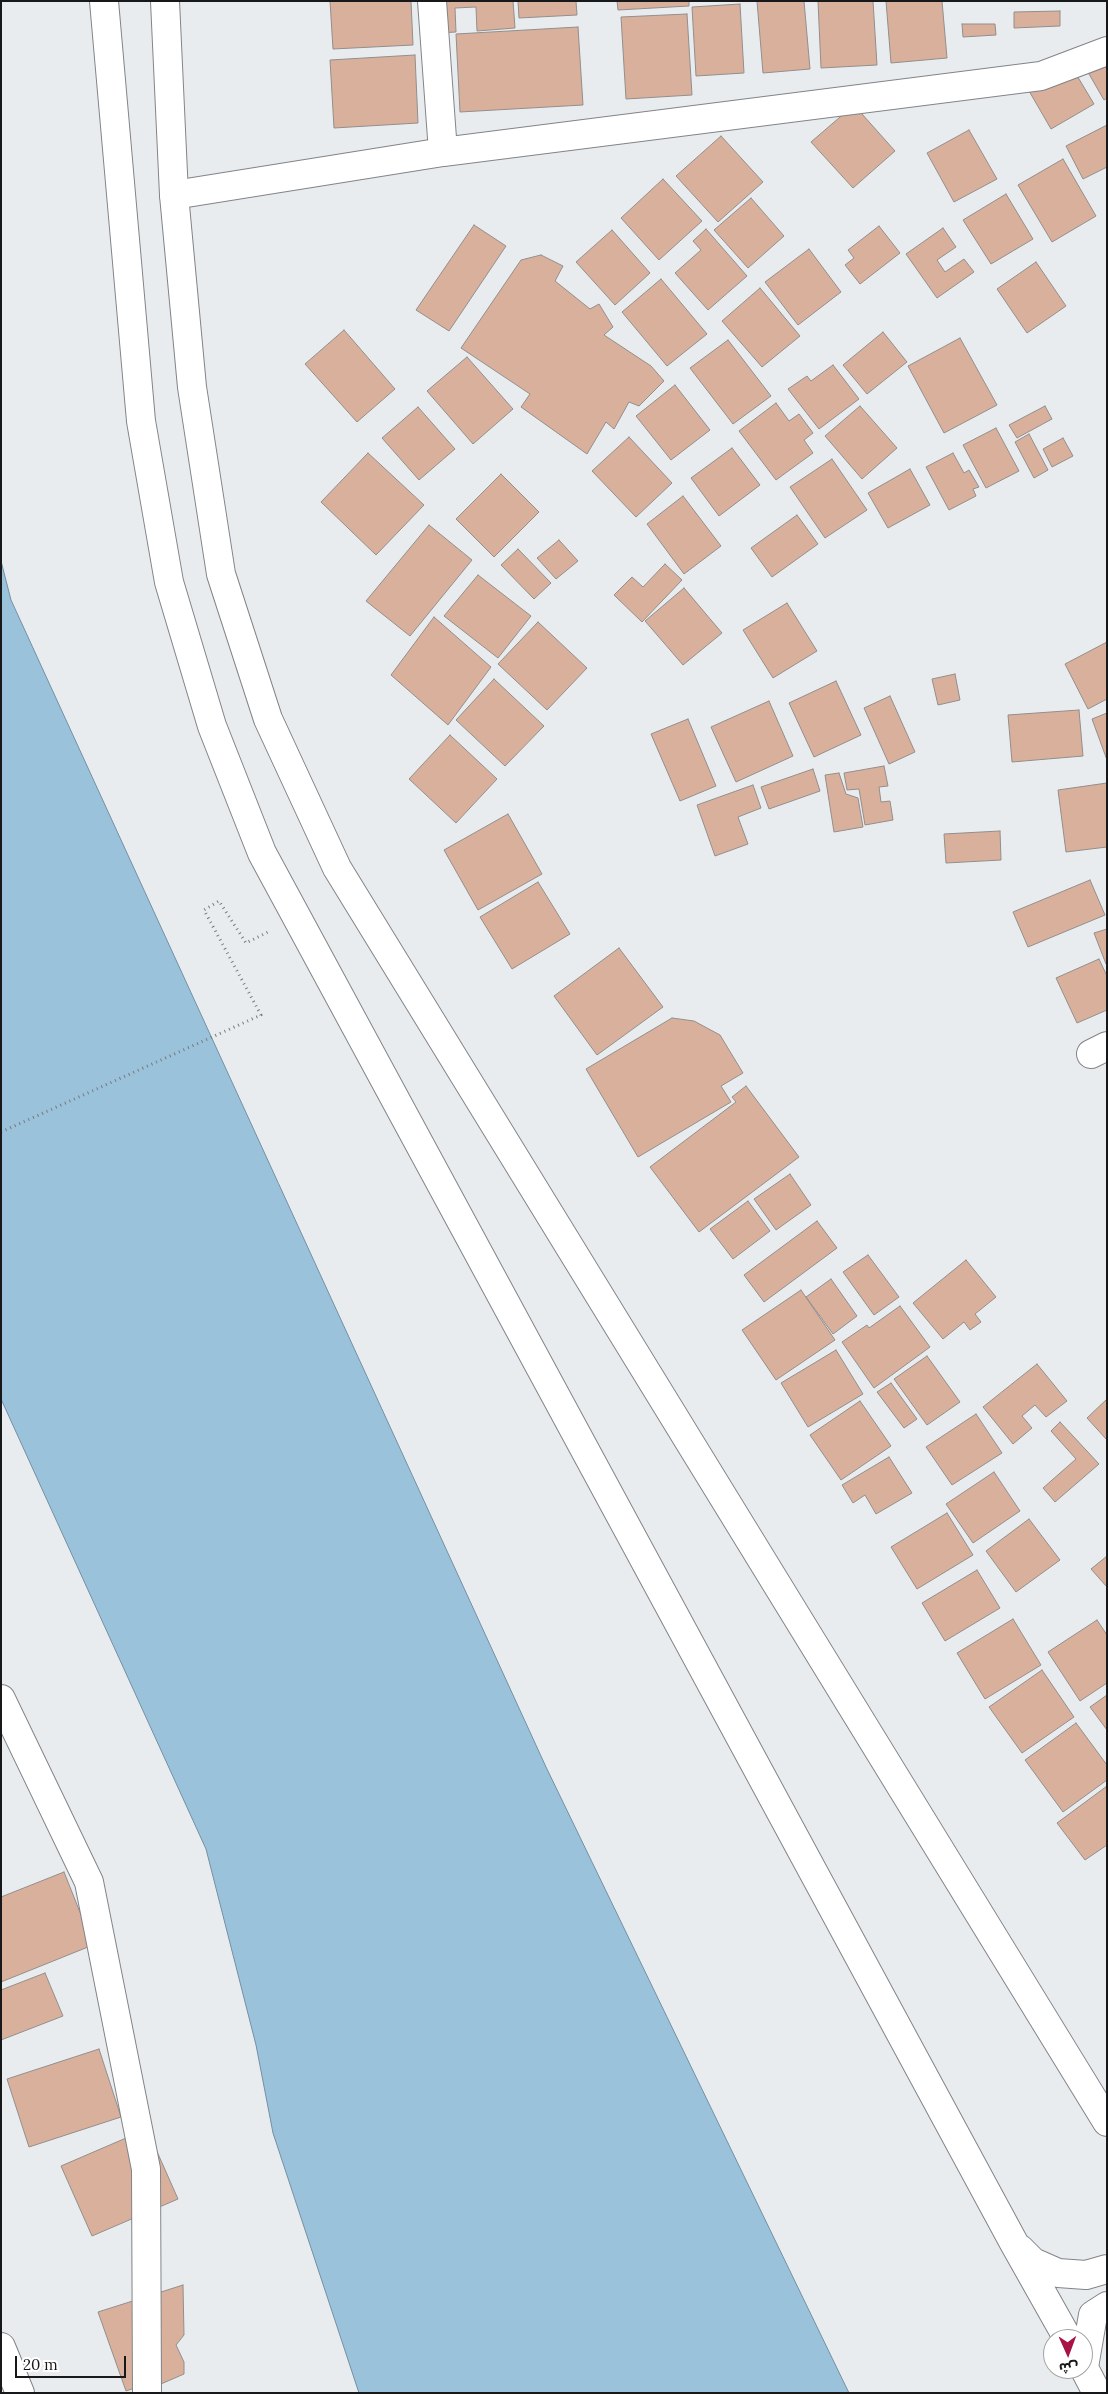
<!DOCTYPE html>
<html>
<head>
<meta charset="utf-8">
<style>
	body { margin:0 }
	#map { position:relative; width:1108px; height:2394px; overflow:hidden; background:#e9ecef; font-family:Lora,"Noto Sans Arabic",serif }
	canvas { display:block }
	.frame { position:absolute; inset:0; border:2px solid #171819; pointer-events:none }
	.north { position:absolute; left:1043px; top:2329px; width:50px; height:50px; box-sizing:border-box; background:#fff; border:1px solid #a2a3a3; border-radius:50%; rotate:178deg; font-size:14px; font-weight:700; line-height:20px; text-align:center; color:#171819 }
	.north::after { content:''; display:block; margin:auto; width:18px; height:22px; background:#a81346; clip-path:polygon(50% 0,100% 100%,50% 72%,0 100%) }
	.scale { position:absolute; left:15px; top:2356px; width:111px; height:22px; box-sizing:border-box; border:2px solid #171819; border-top:0; padding-left:6px; font-size:15px; line-height:18px; white-space:nowrap; color:#171819; -webkit-text-stroke:4px #fff; paint-order:stroke }
</style>
</head>
<body>
<div id="map">
<canvas width="1108" height="2394"></canvas>
<div class="frame"></div>
<div class="north">ش</div>
<div class="scale">20 m</div>
</div>
<script>
const context = document.querySelector('canvas').getContext('2d');
context.lineJoin = 'round';
function fill(path, color) {
  context.fillStyle = color;
  context.fill(path, 'evenodd');
}
function poly(rows) {
  const path = new Path2D();
  for (const r of rows) {
    path.moveTo(r[0], r[1]);
    for (let i = 2; i < r.length; i += 2) path.lineTo(r[i], r[i + 1]);
  }
  return path;
}
function stroke(path, color, width, dash) {
  context.strokeStyle = color;
  context.lineWidth = width;
  context.lineCap = dash ? 'butt' : 'round';
  context.setLineDash(dash || []);
  context.stroke(path);
}
const water = poly([
	[1,561,11,600,546,1767,849,2393,359,2393,273,2133,256,2045,206,1849,1,1399,1,561]
]);
const building = poly([
	[330,1,411,1,413,45,333,49,330,1],
	[436,1,513,1,515,28,477,31,476,7,455,8,456,32,438,33,436,1],
	[518,1,576,1,577,15,519,18,518,1],
	[617,1,689,1,689,6,618,10,617,1],
	[757,1,804,1,810,69,763,73,757,1],
	[818,1,873,1,877,65,821,68,818,1],
	[886,1,942,1,947,58,891,63,886,1],
	[740,4,744,73,696,76,692,7,740,4],
	[1060,11,1060,26,1014,28,1014,12,1060,11],
	[687,14,692,95,626,99,621,17,687,14],
	[962,24,995,24,996,35,963,37,962,24],
	[578,27,583,105,460,112,456,34,578,27],
	[1107,38,1107,98,1104,100,1078,55,1107,38],
	[415,55,418,123,334,128,330,60,415,55],
	[1067,59,1094,104,1051,129,1025,84,1067,59],
	[854,105,895,151,853,188,811,142,854,105],
	[1107,125,1107,167,1083,179,1066,146,1107,125],
	[969,130,997,179,954,202,927,153,969,130],
	[721,136,763,182,718,222,676,176,721,136],
	[1063,159,1096,216,1052,242,1018,185,1063,159],
	[663,179,702,221,659,260,621,218,663,179],
	[1006,194,1033,239,991,264,963,220,1006,194],
	[751,198,784,236,748,268,714,230,751,198],
	[474,225,506,246,449,331,416,310,474,225],
	[879,226,900,253,860,284,845,265,854,258,848,250,879,226],
	[943,228,956,247,937,260,945,272,964,259,974,272,937,298,906,254,943,228],
	[706,229,747,276,708,310,675,273,701,250,693,241,706,229],
	[612,230,650,273,615,305,576,262,612,230],
	[809,249,841,292,798,325,765,282,809,249],
	[541,255,563,266,555,281,590,309,599,304,613,327,604,335,651,366,664,381,639,406,629,402,614,429,606,422,587,454,521,407,530,394,461,348,521,260,541,255],
	[1036,262,1066,306,1027,333,997,289,1036,262],
	[661,279,707,334,667,366,622,312,661,279],
	[760,288,800,336,762,367,722,321,760,288],
	[344,330,395,389,357,422,305,364,344,330],
	[883,332,907,362,867,394,843,365,883,332],
	[960,338,997,405,944,433,908,366,960,338],
	[728,340,771,396,733,424,690,368,728,340],
	[467,357,513,409,473,444,427,391,467,357],
	[833,365,859,399,819,429,788,389,807,376,811,381,833,365],
	[675,385,710,430,671,460,636,416,675,385],
	[776,403,789,421,799,414,813,433,804,440,813,453,776,480,739,431,776,403],
	[860,406,897,448,862,479,825,436,860,406],
	[1045,406,1052,419,1017,438,1009,425,1045,406],
	[418,407,455,449,419,480,382,438,418,407],
	[996,428,1019,471,986,488,963,445,996,428],
	[1029,434,1048,470,1034,478,1015,442,1029,434],
	[629,437,672,483,636,517,592,471,629,437],
	[1063,438,1073,456,1052,467,1043,449,1063,438],
	[732,448,760,485,719,516,691,478,732,448],
	[368,453,424,505,376,555,321,502,368,453],
	[953,453,964,473,969,470,979,487,973,489,976,496,949,510,926,467,953,453],
	[832,459,867,510,825,538,790,487,832,459],
	[910,469,930,505,888,528,868,493,910,469],
	[501,474,539,512,494,557,456,519,501,474],
	[683,496,721,546,684,574,647,524,683,496],
	[797,515,818,544,772,577,751,548,797,515],
	[429,525,472,560,410,636,366,601,429,525],
	[559,540,578,561,556,579,537,558,559,540],
	[518,549,551,583,534,599,501,565,518,549],
	[665,564,682,580,642,622,614,595,632,577,643,587,665,564],
	[478,575,531,616,498,658,444,616,478,575],
	[684,588,722,633,683,665,645,621,684,588],
	[787,603,817,651,773,678,743,630,787,603],
	[434,617,491,667,448,725,391,675,434,617],
	[538,622,587,668,547,710,498,664,538,622],
	[1107,642,1107,699,1088,709,1065,664,1107,642],
	[955,674,960,700,938,705,932,679,955,674],
	[494,679,544,726,505,766,456,720,494,679],
	[836,681,861,735,814,757,789,703,836,681],
	[890,696,915,752,889,764,864,708,890,696],
	[769,701,793,756,736,782,711,727,769,701],
	[1079,710,1083,756,1012,762,1008,715,1079,710],
	[1107,713,1107,760,1092,719,1107,713],
	[688,719,716,786,680,801,651,734,688,719],
	[450,735,497,779,456,823,409,779,450,735],
	[884,766,888,786,879,787,881,802,890,801,893,820,865,825,859,789,847,790,844,773,884,766],
	[813,769,820,791,769,809,761,787,813,769],
	[839,773,846,794,858,798,863,827,834,832,825,775,839,773],
	[1107,783,1107,847,1066,852,1058,790,1107,783],
	[753,785,761,808,738,817,748,844,715,856,697,805,753,785],
	[508,814,542,874,478,910,444,850,508,814],
	[1000,831,1001,860,946,863,944,834,1000,831],
	[1090,880,1105,915,1028,947,1013,912,1090,880],
	[538,882,570,934,512,969,480,917,538,882],
	[1107,929,1107,964,1106,964,1094,933,1107,929],
	[619,948,663,1007,597,1055,554,996,619,948],
	[1099,959,1107,976,1107,1010,1077,1023,1056,978,1099,959],
	[672,1018,694,1021,720,1035,743,1073,721,1086,731,1102,638,1157,586,1069,672,1018],
	[746,1086,799,1157,699,1232,650,1167,736,1102,732,1097,746,1086],
	[790,1174,811,1205,776,1230,754,1199,790,1174],
	[748,1201,770,1231,733,1259,710,1229,748,1201],
	[817,1221,837,1248,764,1302,744,1275,817,1221],
	[868,1255,899,1297,874,1315,843,1272,868,1255],
	[966,1260,996,1297,975,1314,981,1322,970,1330,964,1322,943,1339,913,1303,966,1260],
	[831,1279,857,1316,833,1334,806,1297,831,1279],
	[801,1290,835,1340,776,1380,742,1330,801,1290],
	[900,1306,930,1347,874,1388,842,1342,867,1325,869,1328,900,1306],
	[836,1350,863,1394,808,1427,781,1383,836,1350],
	[927,1356,960,1402,927,1425,894,1379,927,1356],
	[1037,1364,1067,1401,1046,1417,1035,1405,1022,1416,1032,1428,1013,1444,983,1407,1037,1364],
	[891,1383,917,1419,904,1428,877,1392,891,1383],
	[1107,1399,1107,1440,1087,1418,1107,1399],
	[860,1401,891,1446,841,1480,810,1435,860,1401],
	[976,1414,1002,1453,952,1485,926,1447,976,1414],
	[1060,1422,1099,1464,1055,1502,1043,1488,1076,1459,1051,1431,1060,1422],
	[889,1457,912,1493,876,1514,865,1495,853,1503,842,1485,889,1457],
	[994,1472,1020,1511,973,1543,946,1504,994,1472],
	[947,1513,973,1555,917,1589,891,1547,947,1513],
	[1029,1519,1060,1560,1016,1592,986,1551,1029,1519],
	[1107,1556,1107,1587,1091,1569,1107,1556],
	[977,1570,1000,1608,945,1641,922,1603,977,1570],
	[1013,1619,1041,1665,985,1699,957,1653,1013,1619],
	[1097,1620,1107,1635,1107,1683,1080,1701,1048,1652,1097,1620],
	[1042,1670,1074,1717,1022,1753,989,1707,1042,1670],
	[1107,1695,1107,1730,1090,1707,1107,1695],
	[1076,1723,1107,1765,1107,1780,1063,1812,1025,1760,1076,1723],
	[1107,1786,1107,1845,1085,1860,1057,1823,1107,1786],
	[64,1872,93,1945,1,1982,1,1897,64,1872],
	[45,1973,63,2016,1,2040,1,1990,45,1973],
	[99,2049,121,2117,29,2147,7,2079,99,2049],
	[147,2129,178,2199,92,2236,61,2166,147,2129],
	[183,2285,184,2335,176,2345,184,2362,184,2374,154,2387,152,2382,126,2391,98,2312,183,2285]
]);
const path = poly([
	[1,1132,261,1015,204,910,219,901,246,943,268,932]
]);
const street = poly([
	[432,1,443,152],
	[174,195,443,152,1041,76,1107,51],
	[1091,1054,1107,1046]
]);
const secondary = poly([
	[104,1,141,421,169,582,212,726,262,853,1014,2243,1068,2339],
	[165,1,174,195,192,387,221,574,268,719,337,868,1107,2122],
	[1020,2249,1033,2262,1058,2273,1086,2275,1107,2269],
	[1083,2366,1097,2393],
	[1084,2367,1093,2315,1107,2306]
]);
const highway = poly([
	[1,1699,89,1882,146,2169,147,2393],
	[1,2347,20,2393]
]);
fill(water, '#9bc2db');
stroke(water, '#738fa1', 1);
fill(building, '#d9b09c');
stroke(building, '#928e8c', 1);
stroke(street, '#828488', 30);
stroke(secondary, '#828488', 30);
stroke(highway, '#828488', 30);
stroke(path, '#787a7c', 3, [1, 4]);
stroke(street, '#fff', 28);
stroke(secondary, '#fff', 28);
stroke(highway, '#fff', 28);
</script>
</body>
</html>
